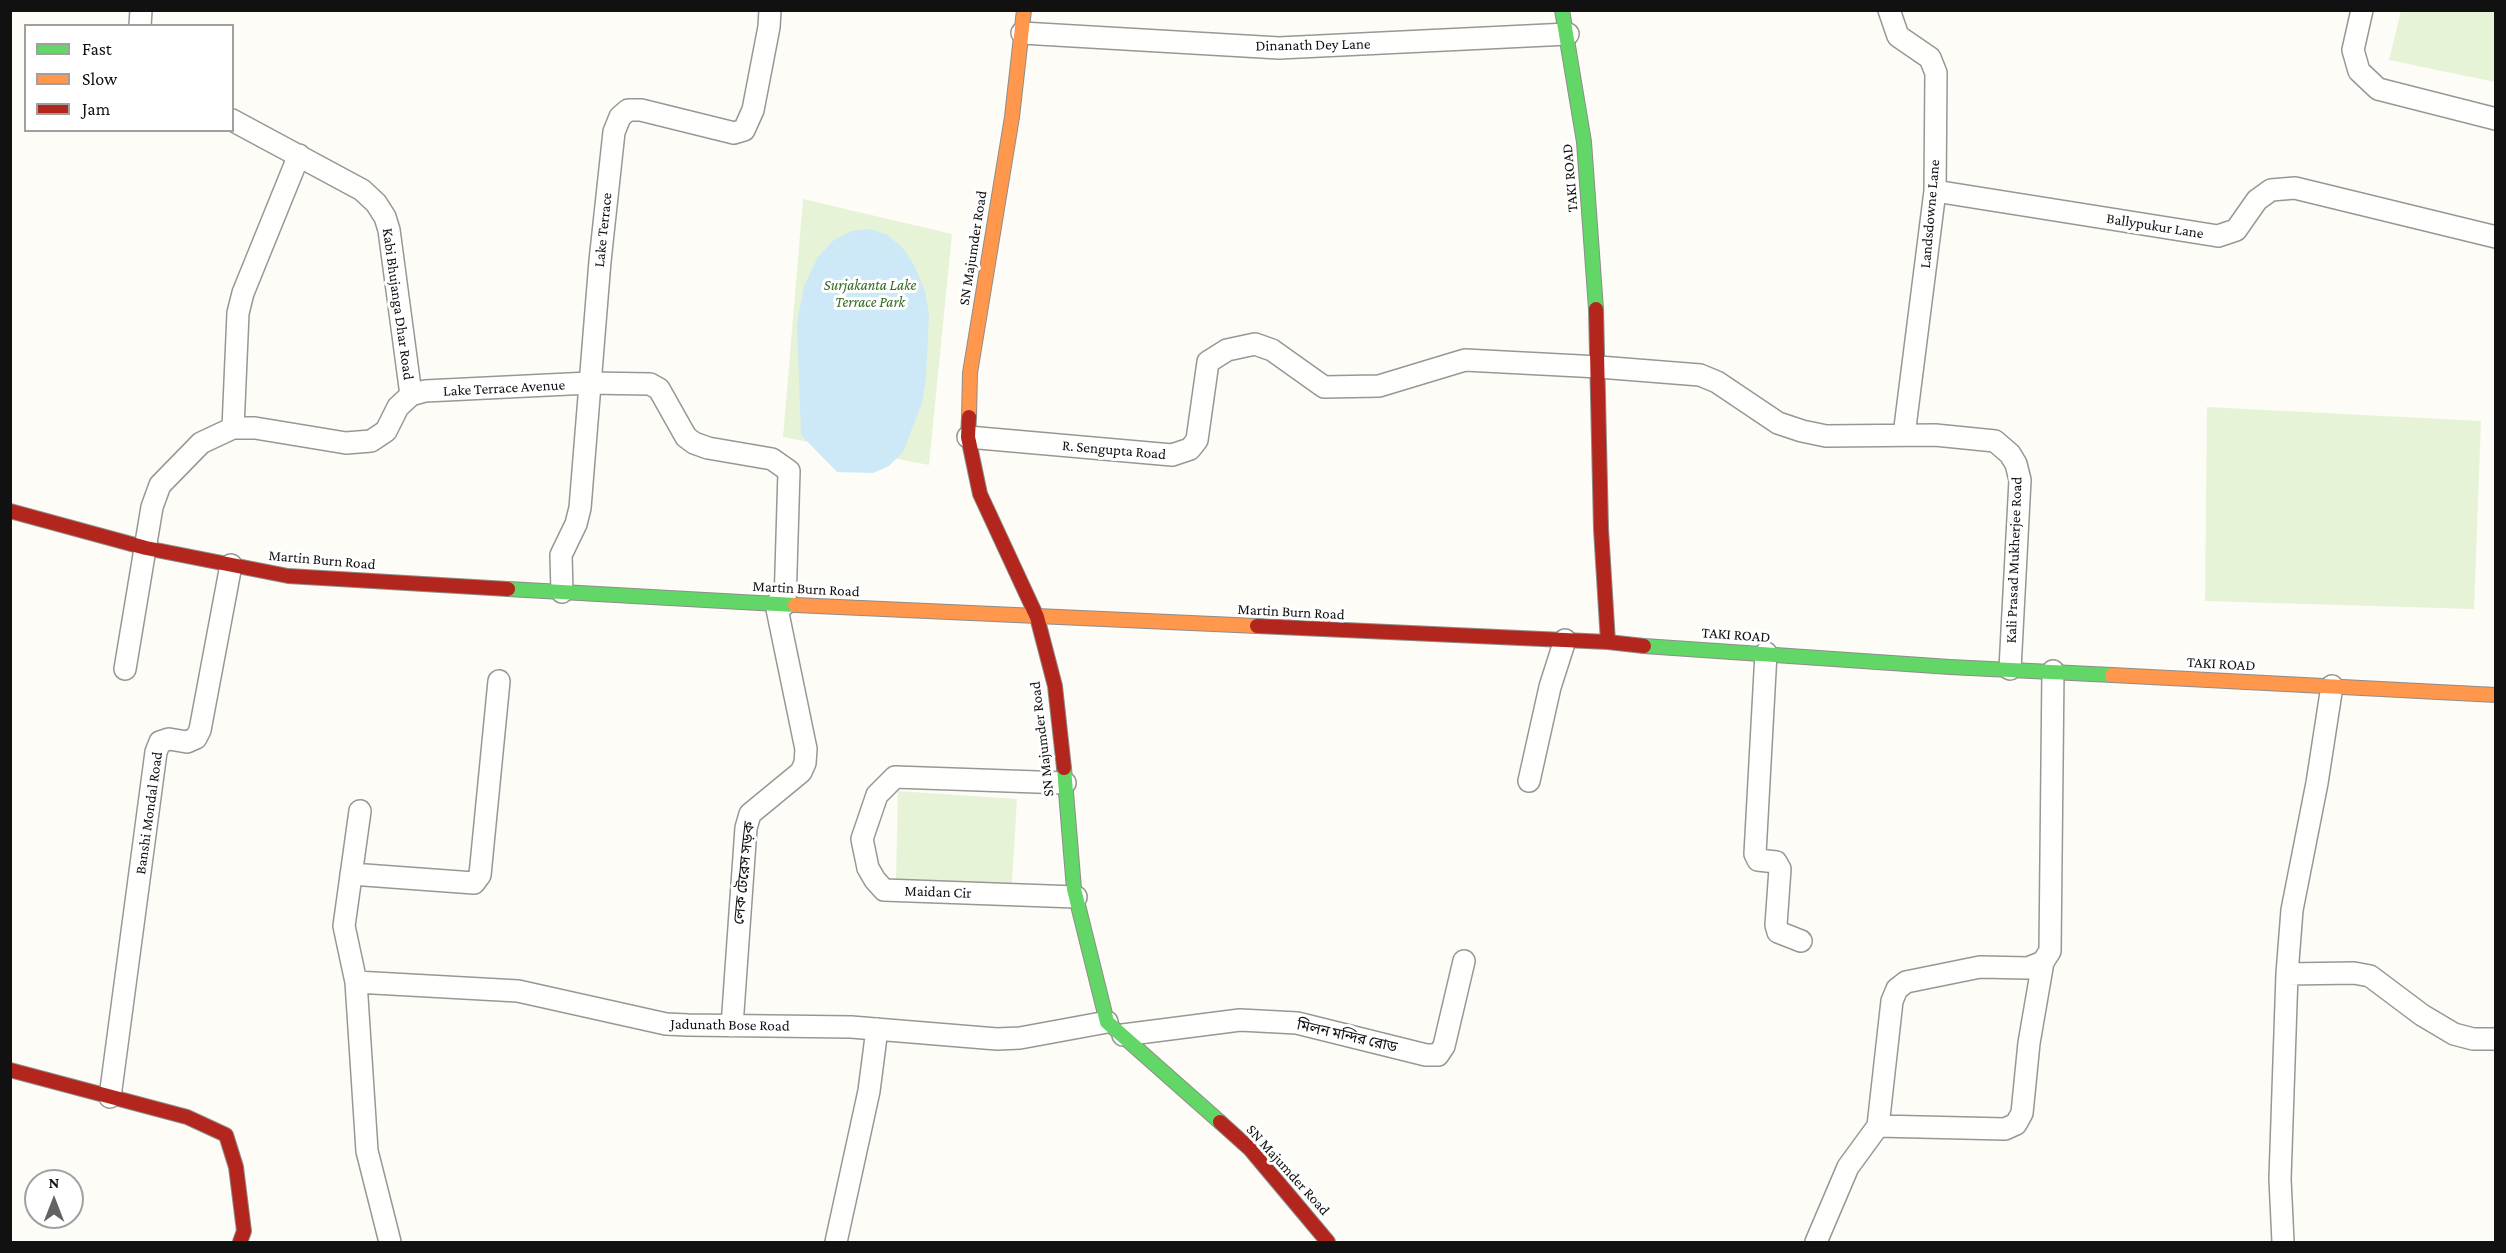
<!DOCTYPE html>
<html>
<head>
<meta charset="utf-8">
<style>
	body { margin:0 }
	#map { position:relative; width:2506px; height:1253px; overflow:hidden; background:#fdfcf7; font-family:"Crimson Pro",serif }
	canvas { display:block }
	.frame { position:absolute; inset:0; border:12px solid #111; pointer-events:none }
	.legend { position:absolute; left:24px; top:24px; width:210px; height:108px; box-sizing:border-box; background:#fff; border:2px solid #a0a0a0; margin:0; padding:8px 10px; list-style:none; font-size:18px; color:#111 }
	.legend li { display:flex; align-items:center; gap:12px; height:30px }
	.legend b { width:30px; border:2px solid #a0a0a0 }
	.north { position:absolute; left:24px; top:1169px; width:60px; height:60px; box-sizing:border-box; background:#fff; border:2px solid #a0a0a0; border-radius:50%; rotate:0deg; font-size:16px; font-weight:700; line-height:24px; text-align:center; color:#111 }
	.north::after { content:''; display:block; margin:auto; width:21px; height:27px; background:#646362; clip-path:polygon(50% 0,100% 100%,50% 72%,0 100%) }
</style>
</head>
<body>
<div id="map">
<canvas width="2506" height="1253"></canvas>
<div class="frame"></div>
<ul class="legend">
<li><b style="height:8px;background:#63d668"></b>Fast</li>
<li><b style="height:8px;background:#ff974d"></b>Slow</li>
<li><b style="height:8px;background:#b3261e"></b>Jam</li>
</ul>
<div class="north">N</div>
</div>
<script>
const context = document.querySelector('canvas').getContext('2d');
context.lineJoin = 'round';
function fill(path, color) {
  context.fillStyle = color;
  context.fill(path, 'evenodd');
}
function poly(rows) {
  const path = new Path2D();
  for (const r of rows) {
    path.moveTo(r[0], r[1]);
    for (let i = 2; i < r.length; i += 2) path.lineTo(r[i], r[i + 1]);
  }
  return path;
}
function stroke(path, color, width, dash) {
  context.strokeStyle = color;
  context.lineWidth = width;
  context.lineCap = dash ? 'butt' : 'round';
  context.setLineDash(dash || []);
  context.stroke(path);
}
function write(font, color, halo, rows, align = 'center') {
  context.font = font + ' "Crimson Pro","Noto Sans Bengali",serif';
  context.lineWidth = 6;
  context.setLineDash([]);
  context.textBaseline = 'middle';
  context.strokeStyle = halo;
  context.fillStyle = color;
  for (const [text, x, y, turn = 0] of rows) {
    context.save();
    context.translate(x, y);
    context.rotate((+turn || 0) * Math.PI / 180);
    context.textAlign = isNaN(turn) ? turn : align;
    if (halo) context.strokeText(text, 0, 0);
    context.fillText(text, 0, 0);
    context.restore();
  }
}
const green = poly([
	[2401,11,2495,11,2495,82,2389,60],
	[803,199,952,234,929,465,783,437],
	[2207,407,2481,421,2474,609,2205,601],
	[898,791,1017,799,1012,883,896,879]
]);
const water = poly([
	[871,229,887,235,902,247,914,265,925,291,929,314,926,377,922,403,903,452,889,466,873,473,837,472,801,435,797,324,804,286,818,257,834,240,851,231]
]);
const street = poly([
	[1889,10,1898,36,1930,58,1936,73,1935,191,1904,435],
	[2362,10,2353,50,2359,71,2378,89,2496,119],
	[140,26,141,10],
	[1022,33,1279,48,1568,34],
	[232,120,362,190,376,203,385,217,389,230,411,395],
	[1935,191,2218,236,2236,230,2257,200,2271,190,2295,188,2496,237],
	[233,428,238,313,243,293,299,155],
	[968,437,1172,455,1190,449,1197,440,1208,362,1227,350,1255,344,1272,350,1324,387,1379,386,1465,360,1599,367,1700,375,1717,382,1778,423,1802,431,1826,436,1935,435,1995,441,2010,454,2016,464,2020,480,2010,669],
	[562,592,561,555,576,524,580,508,600,261,614,132,620,117,628,110,641,110,734,133,744,130,753,110,769,27,770,10],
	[1766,653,1755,854,1758,860,1776,862,1780,869,1776,925,1778,932,1801,941],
	[125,669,152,507,160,485,201,443,233,428,255,428,346,443,371,441,386,431,398,407,411,395,425,391,589,383,650,384,659,389,686,437,694,443,708,448,772,459,789,471,785,604],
	[1529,781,1550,687,1565,640],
	[1065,783,895,777,877,795,862,839,868,868,875,880,884,890,1076,897],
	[360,811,344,926,356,982,367,1151,390,1242],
	[351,874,474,883,480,875,499,681],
	[2287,974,2354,973,2370,976,2422,1015,2454,1034,2473,1039,2496,1039],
	[356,982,518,991,666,1024,688,1025,851,1027,997,1039,1020,1038,1107,1022],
	[732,1026,746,828,750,814,801,772,805,763,806,749,776,604],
	[1123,1035,1240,1020,1297,1023,1426,1055,1438,1055,1444,1046,1464,961],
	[110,1097,156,752,160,742,169,739,187,742,196,738,200,730,231,565],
	[1878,1126,2005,1129,2016,1124,2022,1113,2029,1043,2043,962],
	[836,1242,869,1091,877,1029],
	[1816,1242,1848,1167,1878,1126,1892,1001,1897,989,1906,982,1980,967,2028,968,2043,962,2050,951,2053,671],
	[2283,1242,2280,1179,2287,974,2292,910,2317,783,2332,686]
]);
const fast = poly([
	[1562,10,1584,142,1596,309],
	[508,589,795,605],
	[1644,646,1950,667,2112,675],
	[1064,768,1074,889,1107,1022,1220,1122]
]);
const slow = poly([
	[969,417,970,373,1012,117,1024,10],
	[795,605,1257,626],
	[2112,675,2496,695]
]);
const jam = poly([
	[1596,309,1601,529,1608,642,1644,646],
	[969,417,968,437,980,494,1037,617,1055,686,1064,768],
	[10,511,146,548,288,576,508,589],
	[1257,626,1608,642],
	[10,1070,187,1117,226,1135,236,1167,244,1231,240,1242],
	[1220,1122,1250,1149,1328,1242]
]);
const streetNames = [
	["Dinanath Dey Lane",1313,45,-1],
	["TAKI ROAD",1570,178,-95],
	["Landsdowne Lane",1930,214,-85],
	["Ballypukur Lane",2155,226,9],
	["Lake Terrace",603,230,-84],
	["SN Majumder Road",973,248,-81],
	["Kabi Bhujanga Dhar Road",398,304,82],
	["Lake Terrace Avenue",504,388,-3],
	["R. Sengupta Road",1114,450,5],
	["Martin Burn Road",322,560,5],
	["Kali Prasad Mukherjee Road",2014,560,-88],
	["Martin Burn Road",806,589,3],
	["Martin Burn Road",1291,612,3],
	["TAKI ROAD",1736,635,4],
	["TAKI ROAD",2221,664,3],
	["SN Majumder Road",1042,739,-97],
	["Banshi Mondal Road",149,813,-82],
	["লেক টেরেস সড়ক",744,873,-84],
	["Maidan Cir",938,892,2],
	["Jadunath Bose Road",730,1025,1],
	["মিলন মন্দির রোড",1347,1036,13],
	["SN Majumder Road",1288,1170,48]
];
const parkNames = [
	["Surjakanta Lake",870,285],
	["Terrace Park",870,302]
];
fill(green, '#e7f3d7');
fill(water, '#cde8f7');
stroke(street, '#979795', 24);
stroke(fast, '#8e8d8b', 16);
stroke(slow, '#8e8d8b', 16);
stroke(jam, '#8e8d8b', 16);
stroke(street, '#fffffe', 21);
stroke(fast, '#63d668', 14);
stroke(slow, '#ff974d', 14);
stroke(jam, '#b3261e', 14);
write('15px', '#111', '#fff', streetNames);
write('italic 15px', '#2f6b1f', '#fff', parkNames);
</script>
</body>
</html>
